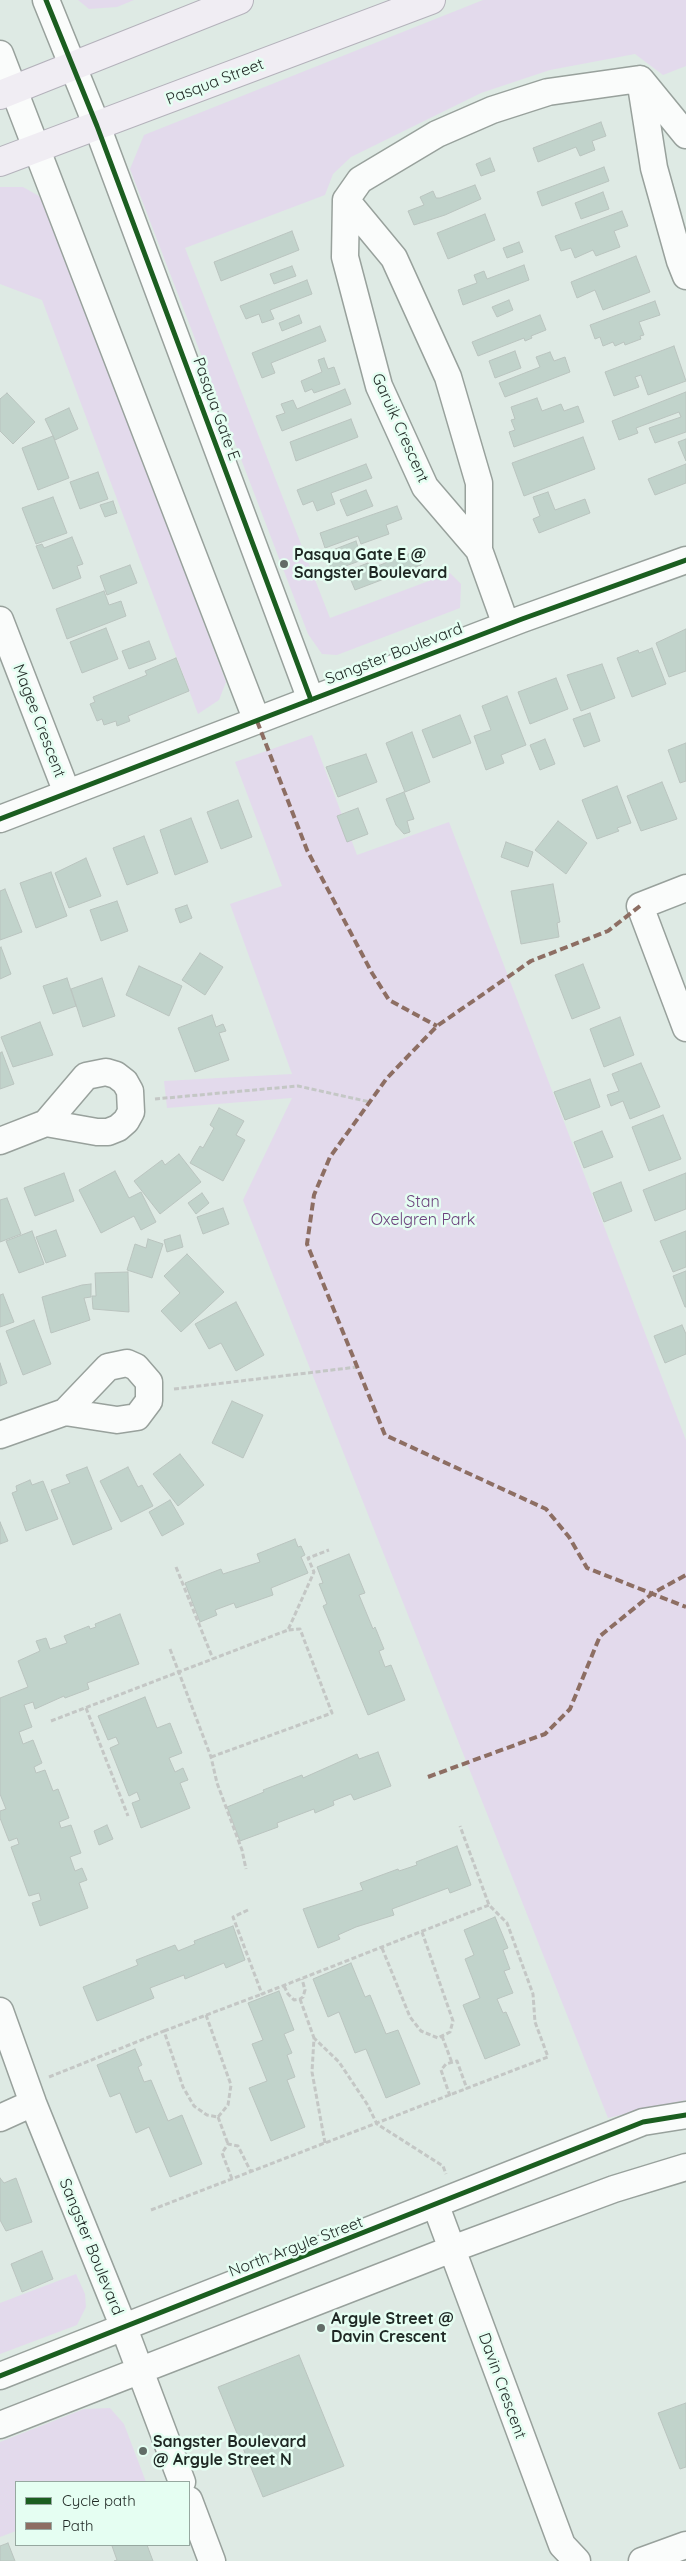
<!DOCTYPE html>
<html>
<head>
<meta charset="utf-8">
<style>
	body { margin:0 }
	#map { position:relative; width:686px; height:2561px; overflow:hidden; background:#deeae4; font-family:Quicksand,sans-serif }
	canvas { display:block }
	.legend { position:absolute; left:15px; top:2481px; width:175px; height:65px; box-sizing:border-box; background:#e5fef2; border:1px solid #96a8a0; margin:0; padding:6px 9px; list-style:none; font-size:15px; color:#1f2824 }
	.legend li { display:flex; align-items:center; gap:10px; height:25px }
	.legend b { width:25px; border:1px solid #96a8a0 }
</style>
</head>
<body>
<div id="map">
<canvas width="686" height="2561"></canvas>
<ul class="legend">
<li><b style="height:6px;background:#1b5e20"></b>Cycle path</li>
<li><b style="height:6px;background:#8d6e63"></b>Path</li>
</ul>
</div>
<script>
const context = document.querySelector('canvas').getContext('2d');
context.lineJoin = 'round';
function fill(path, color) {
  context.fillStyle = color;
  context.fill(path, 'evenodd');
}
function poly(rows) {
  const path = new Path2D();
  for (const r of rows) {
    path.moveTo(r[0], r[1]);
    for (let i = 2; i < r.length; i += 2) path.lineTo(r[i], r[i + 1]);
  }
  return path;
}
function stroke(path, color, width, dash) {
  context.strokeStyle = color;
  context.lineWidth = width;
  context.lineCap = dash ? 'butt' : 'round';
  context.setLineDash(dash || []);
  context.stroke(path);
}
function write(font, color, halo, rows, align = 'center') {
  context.font = font + ' Quicksand,sans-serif';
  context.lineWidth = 5;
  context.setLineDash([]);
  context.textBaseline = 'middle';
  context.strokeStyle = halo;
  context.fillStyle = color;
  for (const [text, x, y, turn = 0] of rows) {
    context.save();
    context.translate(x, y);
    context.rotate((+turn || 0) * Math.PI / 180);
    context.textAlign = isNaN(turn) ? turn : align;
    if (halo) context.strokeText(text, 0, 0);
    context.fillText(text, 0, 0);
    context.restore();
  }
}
const green = poly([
	[78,0,134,0,117,7,89,9],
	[483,0,686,0,686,66,663,75,635,54,550,70,481,93,351,157,333,174,325,195,185,248,330,618,450,573,461,584,460,608,337,655,322,654,308,634,130,169,144,135],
	[0,187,23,187,39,196,49,210,226,682,219,700,198,714,42,300,0,284],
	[312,735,357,855,449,822,686,1440,686,2100,608,2118,243,1200,292,1098,167,1108,164,1081,292,1074,230,904,282,886,235,762],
	[76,2274,85,2294,86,2307,77,2325,0,2354,0,2303],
	[110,2408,124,2424,146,2482,16,2482,16,2531,0,2537,0,2442,84,2409]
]);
const building = poly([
	[601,122,606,136,592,141,595,150,580,156,576,147,538,162,533,148,601,122],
	[490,158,495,171,481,176,476,164,490,158],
	[604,167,609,181,542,206,537,192,604,167],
	[475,185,481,199,445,215,414,225,408,211,424,205,420,197,433,191,436,198,440,198,475,185],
	[603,192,609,209,581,219,575,203,603,192],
	[622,211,628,226,614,231,620,247,596,256,593,250,575,258,571,248,561,251,555,236,622,211],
	[485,214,495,240,448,259,437,233,485,214],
	[292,231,299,250,221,281,214,262,292,231],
	[519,242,523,252,507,258,503,248,519,242],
	[636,256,650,292,603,310,595,290,577,298,571,282,636,256],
	[524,265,529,280,463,305,458,290,477,283,474,275,484,271,487,279,524,265],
	[292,266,296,276,274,284,270,274,292,266],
	[307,280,312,294,270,310,274,319,262,323,259,314,246,319,240,306,307,280],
	[509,300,513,310,497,317,492,307,509,300],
	[655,301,660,315,639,322,644,335,640,336,641,339,625,345,624,342,615,346,613,342,603,346,600,337,595,339,590,325,655,301],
	[299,315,302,323,282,331,279,323,299,315],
	[540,315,546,330,531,336,532,338,525,341,524,338,478,356,472,342,540,315],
	[320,326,326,341,271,363,275,373,262,378,252,353,320,326],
	[674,346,686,381,648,395,641,375,635,377,639,387,614,396,605,372,674,346],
	[515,351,521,368,495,378,489,361,515,351],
	[550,352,554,361,565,357,570,372,505,397,499,383,540,367,536,357,550,352],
	[324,358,328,369,334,367,340,384,314,393,312,389,305,392,301,381,322,372,318,360,324,358],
	[345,389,351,404,282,431,276,416,285,413,281,404,293,400,297,409,345,389],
	[686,392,686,432,655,443,649,428,681,417,679,412,636,428,638,433,619,440,612,421,686,392],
	[7,393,35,422,13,444,0,431,0,399,7,393],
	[537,398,542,411,561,404,564,411,578,406,584,422,514,447,509,432,515,430,511,420,515,419,511,407,537,398],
	[69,408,78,429,55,440,45,419,69,408],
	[351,419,358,437,296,461,290,442,351,419],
	[53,436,69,478,38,490,22,448,53,436],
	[583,437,595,469,524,496,512,463,583,437],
	[686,439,686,461,678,442,686,439],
	[366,464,372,478,331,493,335,504,317,511,313,501,303,505,297,490,366,464],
	[686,464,686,483,655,495,648,479,686,464],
	[98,472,108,499,80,509,70,482,98,472],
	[366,490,373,506,347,516,340,500,366,490],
	[548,492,555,510,585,499,590,513,539,533,533,519,540,516,533,497,548,492],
	[53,497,67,533,36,544,22,508,53,497],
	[113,501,117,513,105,517,100,505,113,501],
	[397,506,402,519,386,525,389,534,361,544,358,536,325,548,320,533,397,506],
	[72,537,83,564,77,566,81,578,53,589,36,546,42,544,44,548,72,537],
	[356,541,362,560,332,571,325,553,356,541],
	[416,551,421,565,355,590,347,571,368,563,370,569,416,551],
	[130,565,137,583,107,595,100,576,130,565],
	[104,591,109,605,121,601,126,616,67,639,56,609,104,591],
	[106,628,118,659,82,673,70,642,106,628],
	[686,629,686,671,669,677,656,643,686,629],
	[149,641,156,659,129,669,122,651,149,641],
	[652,648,666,684,632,697,617,658,638,650,639,653,652,648],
	[176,658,189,691,128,716,130,721,117,726,116,721,104,725,102,719,97,721,90,704,95,702,93,697,147,675,145,671,176,658],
	[602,664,615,698,581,711,567,675,602,664],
	[556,678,568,709,530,724,518,692,556,678],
	[507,696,526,745,501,755,504,763,486,770,474,736,491,730,482,706,507,696],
	[590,713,600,741,584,747,573,719,590,713],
	[460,715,471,743,433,758,422,730,460,715],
	[412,732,430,782,405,792,386,743,412,732],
	[545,739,555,764,540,770,530,745,545,739],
	[686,743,686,781,680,783,668,750,686,743],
	[366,754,377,782,338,797,326,767,366,754],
	[662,782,677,819,641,831,627,796,662,782],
	[617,786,631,823,617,828,619,831,597,839,582,800,617,786],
	[404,792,414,819,407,821,410,832,404,834,396,825,386,799,404,792],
	[238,800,252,837,221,849,207,812,238,800],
	[358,808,368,834,347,842,337,816,358,808],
	[191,818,208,862,175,875,160,830,191,818],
	[558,821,587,843,566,874,535,850,558,821],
	[144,836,158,873,127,885,113,848,144,836],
	[506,842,533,852,528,867,501,857,506,842],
	[86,858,101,896,69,908,55,873,86,858],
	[51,872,67,916,36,928,20,883,51,872],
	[553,884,560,922,557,923,559,937,521,944,511,891,553,884],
	[5,889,22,932,0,940,0,891,5,889],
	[117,901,128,931,101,941,90,910,117,901],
	[187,905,192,918,180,923,175,909,187,905],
	[1,947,11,974,0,979,0,948,1,947],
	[200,953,223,967,205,995,182,980,200,953],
	[583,964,600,1008,572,1019,555,975,583,964],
	[139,966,182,986,169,1016,126,995,139,966],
	[67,978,76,1006,53,1014,43,986,67,978],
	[102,978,115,1016,83,1027,71,989,102,978],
	[212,1015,216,1027,223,1024,226,1031,219,1033,229,1060,195,1072,178,1028,212,1015],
	[620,1017,634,1055,604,1067,590,1029,620,1017],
	[40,1022,53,1055,13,1067,1,1037,40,1022],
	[2,1052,14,1084,0,1089,0,1053,2,1052],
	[641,1063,660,1107,630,1119,623,1101,611,1106,607,1095,619,1091,612,1074,641,1063],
	[590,1079,600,1107,565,1120,554,1092,590,1079],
	[219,1108,244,1121,236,1135,245,1140,223,1181,190,1163,200,1146,203,1148,214,1128,210,1125,219,1108],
	[663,1115,681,1159,649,1171,632,1127,663,1115],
	[602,1131,613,1157,584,1168,574,1142,602,1131],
	[179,1154,201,1182,160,1214,134,1181,162,1160,165,1165,179,1154],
	[115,1171,129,1198,141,1192,156,1222,141,1230,134,1216,101,1233,79,1190,115,1171],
	[64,1173,74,1201,35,1216,24,1188,64,1173],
	[686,1173,686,1209,655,1221,643,1190,686,1173],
	[621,1182,632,1211,604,1222,593,1193,621,1182],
	[202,1193,209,1203,196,1214,188,1203,202,1193],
	[7,1198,21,1234,0,1242,0,1200,7,1198],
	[223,1208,229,1224,203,1234,197,1217,223,1208],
	[56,1230,66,1256,46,1263,36,1237,56,1230],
	[32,1231,44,1264,19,1273,6,1241,32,1231],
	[686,1231,686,1267,673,1272,660,1241,686,1231],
	[180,1235,183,1247,167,1252,164,1240,180,1235],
	[148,1239,163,1244,152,1278,127,1270,135,1244,146,1248,148,1239],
	[187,1254,224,1292,181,1332,161,1311,180,1293,164,1276,187,1254],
	[686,1271,686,1307,685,1307,673,1276,686,1271],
	[128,1272,129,1312,93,1309,92,1296,96,1296,95,1273,128,1272],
	[91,1284,91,1297,84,1298,90,1320,51,1333,42,1297,82,1285,91,1284],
	[3,1294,14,1322,0,1327,0,1295,3,1294],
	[236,1302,264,1355,236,1371,221,1343,209,1349,195,1324,236,1302],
	[34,1320,51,1364,23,1375,6,1331,34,1320],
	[682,1325,686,1334,686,1354,665,1363,654,1336,682,1325],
	[0,1363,7,1383,0,1386,0,1363],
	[232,1401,263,1415,243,1458,212,1443,232,1401],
	[180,1454,204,1485,178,1506,153,1474,180,1454],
	[87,1467,112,1529,73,1545,51,1490,70,1483,66,1475,87,1467],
	[128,1467,138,1487,142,1485,153,1506,121,1522,100,1481,128,1467],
	[30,1480,32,1485,43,1481,58,1519,26,1531,12,1493,17,1491,16,1486,30,1480],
	[170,1500,184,1524,162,1536,149,1512,170,1500],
	[0,1522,8,1541,0,1544,0,1522],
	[295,1539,298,1547,301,1546,305,1555,301,1557,308,1573,271,1588,273,1595,236,1608,234,1603,215,1610,217,1615,200,1622,185,1583,221,1569,223,1574,260,1562,257,1554,295,1539],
	[349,1554,365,1593,359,1595,373,1629,375,1627,384,1649,379,1651,385,1667,391,1665,405,1700,368,1715,323,1606,327,1604,319,1584,323,1583,317,1567,349,1554],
	[120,1614,139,1664,87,1683,89,1689,65,1698,64,1696,35,1709,33,1702,24,1705,32,1727,19,1732,23,1744,33,1740,42,1763,34,1767,36,1773,45,1770,53,1791,58,1789,69,1818,59,1822,61,1828,71,1825,81,1853,70,1857,75,1871,82,1868,87,1880,79,1883,88,1908,40,1926,32,1903,41,1900,39,1893,29,1896,11,1847,19,1844,17,1838,9,1841,0,1818,0,1811,6,1809,0,1794,0,1698,28,1687,18,1661,40,1651,36,1641,46,1638,50,1649,67,1643,64,1636,89,1626,90,1629,96,1627,95,1624,120,1614],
	[145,1697,157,1728,170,1723,182,1753,169,1758,175,1772,183,1768,188,1780,180,1783,190,1808,141,1828,132,1803,140,1800,137,1792,129,1796,110,1748,119,1744,116,1737,108,1740,98,1716,145,1697],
	[378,1752,391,1786,354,1800,351,1794,333,1801,334,1805,315,1813,314,1809,277,1823,278,1827,240,1841,227,1807,264,1792,263,1790,302,1775,303,1778,357,1754,359,1759,378,1752],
	[107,1825,113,1839,99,1845,94,1831,107,1825],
	[457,1846,471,1885,450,1893,448,1888,392,1909,394,1915,356,1927,338,1935,340,1939,318,1948,303,1909,363,1890,360,1883,398,1869,399,1871,417,1865,416,1862,457,1846],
	[495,1917,508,1948,503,1950,510,1969,504,1971,513,1993,497,1999,503,2013,506,2012,520,2045,485,2059,463,2005,480,1998,465,1959,474,1955,464,1930,495,1917],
	[233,1926,245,1960,226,1968,224,1963,185,1979,184,1975,150,1988,154,1998,97,2021,83,1987,138,1965,136,1960,175,1945,178,1951,195,1944,194,1941,233,1926],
	[351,1963,365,1997,370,1995,386,2034,398,2030,420,2084,386,2098,366,2049,355,2053,339,2012,328,2017,313,1979,351,1963],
	[279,1991,294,2030,284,2034,292,2053,287,2055,295,2077,287,2080,305,2127,271,2141,249,2088,267,2081,252,2044,263,2040,248,2003,279,1991],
	[135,2049,142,2065,138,2067,144,2082,151,2080,168,2121,182,2115,202,2164,170,2177,149,2127,136,2133,120,2093,110,2097,97,2065,135,2049],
	[0,2178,4,2183,16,2178,32,2222,6,2231,0,2220,0,2178],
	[42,2251,53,2279,22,2292,11,2264,42,2251],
	[299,2355,344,2466,263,2497,218,2387,299,2355],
	[686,2403,686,2467,680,2469,658,2413,686,2403],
	[8,2543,15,2561,0,2561,0,2546,8,2543],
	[114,2545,147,2545,153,2561,114,2561,117,2560,112,2546,114,2545]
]);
const path = poly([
	[155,1099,298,1086,370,1102],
	[174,1389,357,1367],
	[176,1567,213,1659],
	[170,1649,211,1757,217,1783,242,1850,246,1869],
	[86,1708,128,1816],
	[51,1721,288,1630,314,1572,308,1558,329,1550],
	[211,1757,332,1713,300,1629,288,1630],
	[248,1910,233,1917,262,1994,489,1905],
	[382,1948,410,2017,421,2031,438,2038,450,2032,453,2021,422,1932],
	[284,1986,288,1994,294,2000,300,1999,303,1997,305,1990,302,1979],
	[300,1999,314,2038],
	[206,2015,231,2085,228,2105,218,2117],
	[164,2031,262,1994],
	[442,2036,452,2063],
	[49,2077,164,2031,183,2087,194,2106,207,2115,218,2117],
	[450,2096,441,2070,446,2064,457,2061,467,2089],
	[218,2117,228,2144],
	[325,2143,312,2072,314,2038,339,2062,367,2104,377,2124,443,2166,446,2174],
	[232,2179,222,2153,228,2144,238,2146,251,2172],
	[151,2210,548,2057,535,2022,533,1994,507,1923,489,1905,460,1826]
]);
const minor = poly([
	[46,0,97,126,311,700],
	[0,54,257,721],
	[640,79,654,168,680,261,686,276],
	[641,80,686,135],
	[346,200,394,258,448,377,479,483,479,550,506,625],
	[479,550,425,487,379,386,345,257,346,200,360,180,437,134,492,110,548,92,640,79],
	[0,620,67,793],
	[0,819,522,619,686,560],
	[686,888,640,906,686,1028],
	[0,1141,46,1123,86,1076,106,1072,116,1075,125,1082,130,1091,131,1112,126,1121,118,1128,108,1132,97,1132,46,1123],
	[0,1435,65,1412,108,1367,127,1363,136,1367,149,1382,149,1401,137,1417,117,1420,65,1412],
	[0,2011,33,2103,124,2328,182,2482],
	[0,2118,33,2103],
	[436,2206,562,2545,577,2561],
	[0,2376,643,2122,686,2115],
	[0,2425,452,2249,614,2189,686,2167],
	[189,2500,212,2561],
	[642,2561,686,2545]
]);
const major = poly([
	[0,95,239,0],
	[0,162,431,0]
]);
const quiet = poly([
	[257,721,307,850,372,973,389,1000,437,1026],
	[640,906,608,931,531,961,437,1026,387,1078,330,1157,314,1195,307,1244,385,1435,546,1509,569,1537,587,1568,686,1607],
	[428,1777,545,1734,570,1709,600,1636,653,1593,686,1575]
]);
const cycleway = poly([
	[46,0,97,126,311,700],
	[0,819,522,619,686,560],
	[0,2376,643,2122,686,2115]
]);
const markers = [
	[284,564,5,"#626c67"],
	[321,2328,5,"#626c67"],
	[143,2451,5,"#626c67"]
];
const streetNames = [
	["Pasqua Street",215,82,-21],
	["Pasqua Gate E",216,409,70],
	["Garuik Crescent",400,428,66],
	["Sangster Boulevard",394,654,-21],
	["Magee Crescent",39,721,69],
	["Sangster Boulevard",91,2247,68],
	["North Argyle Street",296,2247,-21],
	["Davin Crescent",502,2386,70]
];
const poiNames = [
	["Pasqua Gate E @",294,555],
	["Sangster Boulevard",294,573],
	["Argyle Street @",331,2319],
	["Davin Crescent",331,2337],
	["Sangster Boulevard",153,2442],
	["@ Argyle Street N",153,2460]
];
const parkNames = [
	["Stan",423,1202],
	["Oxelgren Park",423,1220]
];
fill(green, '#e3daec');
fill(building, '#c1d3cb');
stroke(building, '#bac4bf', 1);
stroke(minor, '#98a19c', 29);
stroke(major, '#b4b2bb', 30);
stroke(path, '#c4c7c5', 3, [5, 2.5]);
stroke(minor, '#fafcfb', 26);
stroke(major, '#f0edf3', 28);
stroke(quiet, '#8d6e63', 4, [8, 4]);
stroke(cycleway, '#1b5e20', 5);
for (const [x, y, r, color] of markers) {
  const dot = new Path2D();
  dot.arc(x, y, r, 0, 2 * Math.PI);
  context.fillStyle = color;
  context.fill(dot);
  stroke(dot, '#e5fef2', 2);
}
write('16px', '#1f2824', '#e5fef2', streetNames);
write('bold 16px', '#1f2824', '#e5fef2', poiNames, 'left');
write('16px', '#6c427d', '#e5fef2', parkNames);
</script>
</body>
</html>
